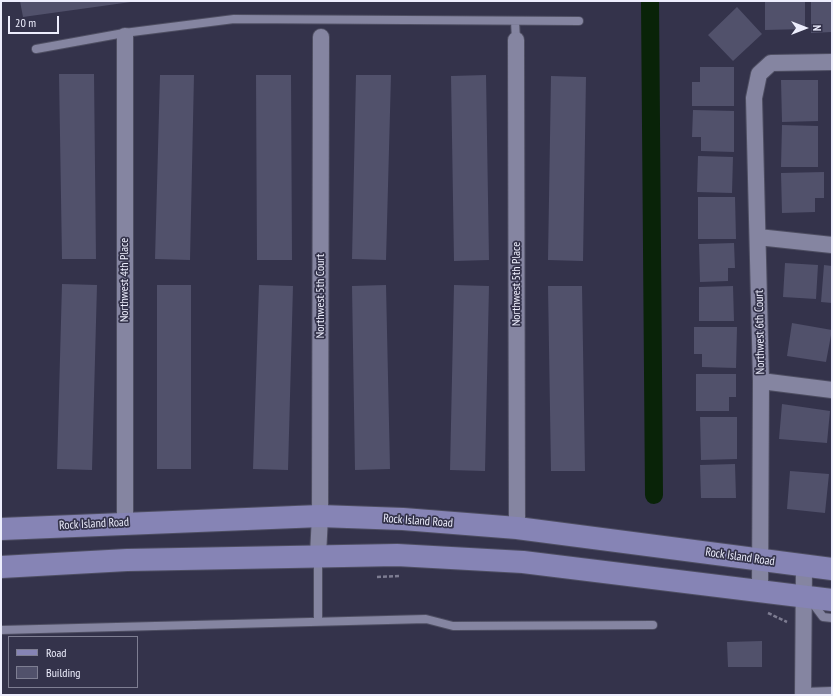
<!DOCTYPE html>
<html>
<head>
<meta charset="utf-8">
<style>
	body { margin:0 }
	#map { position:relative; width:833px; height:696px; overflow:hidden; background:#34334b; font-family:"PT Sans Narrow",sans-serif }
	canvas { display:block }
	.frame { position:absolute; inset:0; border:2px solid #edeefd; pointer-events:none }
	.legend { position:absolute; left:8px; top:636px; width:130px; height:52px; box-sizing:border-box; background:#34334b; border:1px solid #7e7e92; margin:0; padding:5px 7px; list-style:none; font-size:12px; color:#edeefd }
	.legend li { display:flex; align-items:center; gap:8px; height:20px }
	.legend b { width:20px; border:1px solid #7e7e92 }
	.north { position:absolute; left:785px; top:8px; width:40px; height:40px; -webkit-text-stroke:3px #34334b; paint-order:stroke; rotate:90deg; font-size:11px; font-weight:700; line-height:16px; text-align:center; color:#edeefd }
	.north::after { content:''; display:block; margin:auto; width:14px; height:18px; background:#edeefd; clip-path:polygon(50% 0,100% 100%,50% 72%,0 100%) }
	.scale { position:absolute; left:8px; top:16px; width:51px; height:18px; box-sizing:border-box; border:2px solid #edeefd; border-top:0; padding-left:5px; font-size:12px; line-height:14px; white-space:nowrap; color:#edeefd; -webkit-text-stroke:3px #34334b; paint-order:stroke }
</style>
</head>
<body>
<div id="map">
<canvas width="833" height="696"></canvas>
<div class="frame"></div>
<ul class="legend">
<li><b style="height:5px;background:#8684b5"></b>Road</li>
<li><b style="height:11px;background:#51516b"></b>Building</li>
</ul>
<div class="north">N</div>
<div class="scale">20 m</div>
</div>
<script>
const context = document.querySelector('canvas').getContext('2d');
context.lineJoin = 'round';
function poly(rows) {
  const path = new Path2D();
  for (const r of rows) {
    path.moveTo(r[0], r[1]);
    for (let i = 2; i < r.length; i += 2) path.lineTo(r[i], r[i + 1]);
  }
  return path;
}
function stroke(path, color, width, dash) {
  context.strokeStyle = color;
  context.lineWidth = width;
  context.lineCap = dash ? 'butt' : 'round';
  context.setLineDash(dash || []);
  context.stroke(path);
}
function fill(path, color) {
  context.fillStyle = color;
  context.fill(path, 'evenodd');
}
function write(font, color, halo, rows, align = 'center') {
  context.font = font + ' "PT Sans Narrow",sans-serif';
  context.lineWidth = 3.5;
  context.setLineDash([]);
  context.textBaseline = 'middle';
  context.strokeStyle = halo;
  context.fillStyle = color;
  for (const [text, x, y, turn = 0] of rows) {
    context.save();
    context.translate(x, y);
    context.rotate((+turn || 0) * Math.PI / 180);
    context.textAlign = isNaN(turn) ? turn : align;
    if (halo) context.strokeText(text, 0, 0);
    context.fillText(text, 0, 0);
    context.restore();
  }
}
const canal = poly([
	[650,1,654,495]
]);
const building = poly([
	[20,1,131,1,131,2,23,17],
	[765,1,805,1,805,29,765,30],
	[811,1,832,1,832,32,811,33],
	[737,7,762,34,733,61,708,35],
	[700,67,734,67,734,106,692,106,692,82,700,82],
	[59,74,94,74,96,259,62,259],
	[160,75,194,75,190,260,155,259],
	[256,75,291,75,292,260,257,260],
	[356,75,391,75,386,260,352,259],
	[486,75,489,260,454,261,451,76],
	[551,76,586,77,583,261,548,260],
	[781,80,818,80,818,121,782,122],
	[693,110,734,111,734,152,701,151,701,137,692,137],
	[782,125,818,126,818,167,781,167],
	[698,156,733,157,732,193,697,192],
	[824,172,824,198,815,198,815,212,782,213,781,173],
	[698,197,735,197,736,239,698,239],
	[734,243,735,268,728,268,728,281,700,282,699,244],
	[785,263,818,265,816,299,783,297],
	[824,265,832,266,832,303,821,302],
	[62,284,97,285,92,470,57,469],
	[157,285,191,285,191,469,157,469],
	[259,285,293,286,288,470,253,469],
	[386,285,390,469,355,470,352,286],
	[454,285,489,286,485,471,450,470],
	[548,286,582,286,585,471,551,471],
	[733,286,734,321,699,321,699,287],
	[792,323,832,330,826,362,787,356],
	[694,327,737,327,736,368,702,367,702,354,694,354],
	[696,374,736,374,736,397,729,397,729,411,696,411],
	[782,404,830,411,827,443,779,439],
	[700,417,737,417,737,459,701,460],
	[735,464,736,498,701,498,700,465],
	[790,471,829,474,825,513,787,509],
	[762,641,762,667,728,667,727,642]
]);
const path = poly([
	[377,577,400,576],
	[768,613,787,622]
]);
const service = poly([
	[515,21,516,40],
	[36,49,124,33,234,19,579,21],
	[318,557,318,622],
	[811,601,823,617,832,618],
	[1,630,426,619,453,626,653,625],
	[803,692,832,691]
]);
const minor = poly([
	[125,36,125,523],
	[516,40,517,528],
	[758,237,832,245],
	[761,381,832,390],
	[318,555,320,516,321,37],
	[760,591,761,381,754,98,759,74,771,63,832,62],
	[803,695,804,566]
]);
const secondary = poly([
	[1,529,320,516,403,519,517,528,832,569],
	[1,567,127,560,397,555,523,562,832,600]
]);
const streetNames = [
	["Northwest 4th Place",125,280,-90],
	["Northwest 5th Place",517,284,-90],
	["Northwest 5th Court",321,296,-90],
	["Northwest 6th Court",760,332,-91],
	["Rock Island Road",418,521,4],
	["Rock Island Road",94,524,-3],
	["Rock Island Road",740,557,8]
];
stroke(canal, '#092308', 18);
fill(building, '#51516b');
stroke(service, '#4e4e62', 10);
stroke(minor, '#4e4e62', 18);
stroke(secondary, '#4e4e62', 24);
stroke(path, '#7d7c91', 2.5, [4, 2]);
stroke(service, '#8585a1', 8);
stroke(minor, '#8585a1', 16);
stroke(secondary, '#8684b5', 22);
write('12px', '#edeefd', '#34334b', streetNames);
</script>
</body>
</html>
